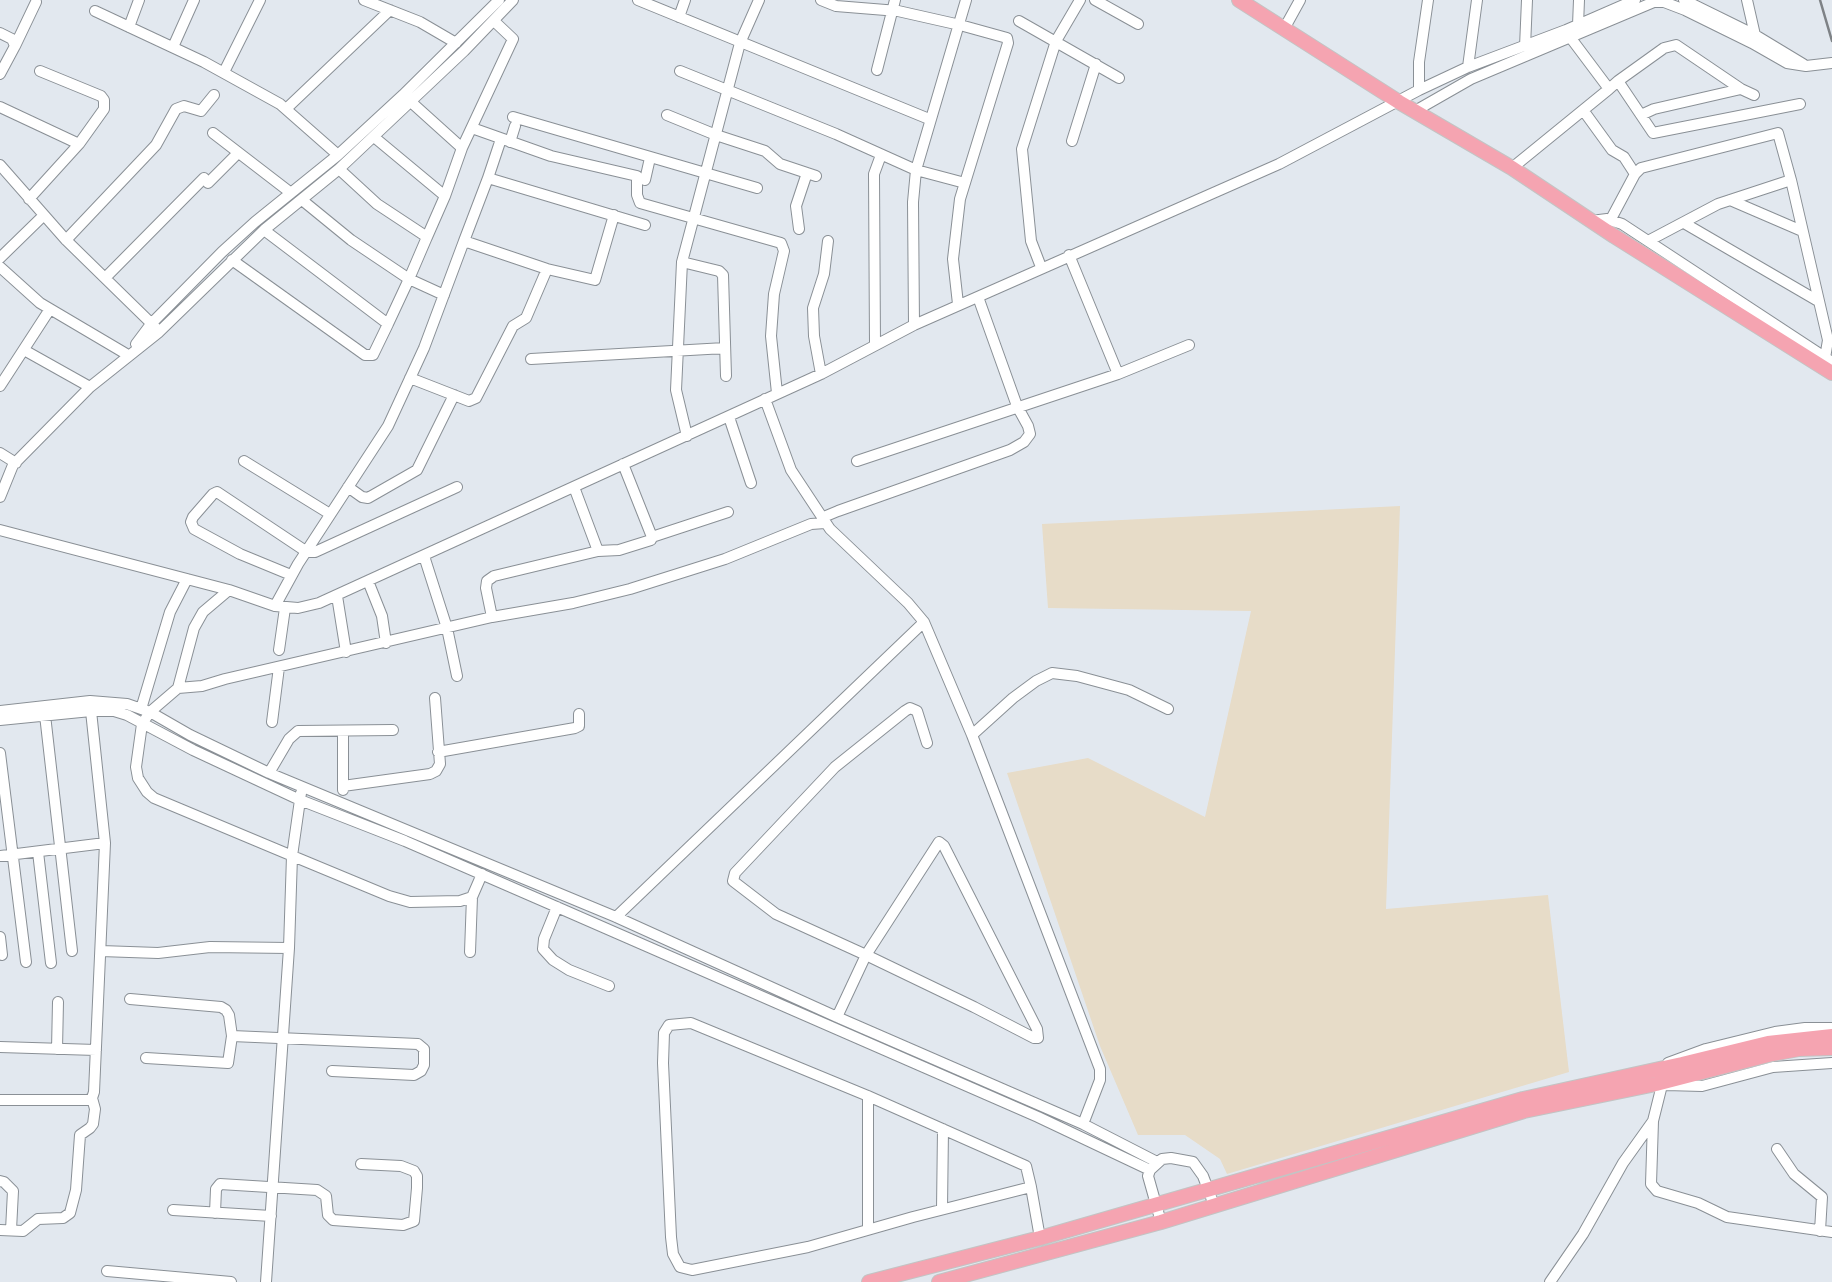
<!DOCTYPE html>
<html>
<head>
<meta charset="utf-8">
<style>
	body { margin:0 }
	canvas { display:block; background:#e2e8ef }
</style>
</head>
<body>
<canvas width="1832" height="1282"></canvas>
<script>
const context = document.querySelector('canvas').getContext('2d');
context.lineJoin = 'round';
function fill(path, color) {
  context.fillStyle = color;
  context.fill(path, 'evenodd');
}
function poly(rows) {
  const path = new Path2D();
  for (const r of rows) {
    path.moveTo(r[0], r[1]);
    for (let i = 2; i < r.length; i += 2) path.lineTo(r[i], r[i + 1]);
  }
  return path;
}
function stroke(path, color, width, dash) {
  context.strokeStyle = color;
  context.lineWidth = width;
  context.lineCap = dash ? 'butt' : 'round';
  context.setLineDash(dash || []);
  context.stroke(path);
}
const industrial = poly([
	[1400,506,1386,909,1548,895,1569,1072,1227,1174,1220,1159,1185,1135,1138,1135,1100,1046,1007,773,1088,758,1205,817,1251,611,1048,608,1042,524]
]);
const minor = poly([
	[364,0,420,22,456,43],
	[638,0,929,119],
	[821,0,836,6,898,11,960,25,1007,38,1008,43,960,199,953,259,958,304],
	[1095,0,1138,24],
	[1684,0,1755,35,1803,64],
	[1747,0,1755,35],
	[95,11,204,62,280,104,338,155],
	[679,17,685,0],
	[1019,21,1119,78],
	[1578,25,1579,0],
	[129,27,139,0],
	[1284,29,1300,0],
	[0,33,12,39,15,46,0,74],
	[1567,33,1609,89,1618,81,1653,133,1800,104],
	[15,46,36,2],
	[173,47,194,0],
	[1525,47,1527,0],
	[1468,67,1477,0],
	[877,70,895,0],
	[680,71,836,134,916,170,965,183],
	[224,72,260,0],
	[1618,81,1664,48,1676,45,1741,89,1754,95],
	[1419,90,1419,62,1428,0],
	[0,107,79,144],
	[286,109,390,10],
	[1583,110,1612,150,1624,157,1635,174],
	[1415,111,1471,79,1654,2,1664,2,1685,10,1752,43,1787,63,1806,66,1832,63],
	[667,115,716,135,765,151,780,164,816,176],
	[1641,115,1654,109,1741,89],
	[513,117,757,188],
	[472,128,551,156,637,176,637,195,640,203,781,243,784,251,774,294,771,336,777,393],
	[213,133,291,193],
	[374,137,445,196,462,148,411,102],
	[501,139,488,178,645,225],
	[1072,141,1096,64],
	[510,142,515,126],
	[462,148,513,39,494,21],
	[0,165,66,240,155,327],
	[1512,168,1609,89],
	[339,169,377,204,427,237,445,196],
	[645,180,650,158],
	[208,183,238,153],
	[29,199,79,144,104,109,104,100,101,96,40,71],
	[302,200,351,240,409,279,427,237],
	[1730,200,1802,231],
	[1611,219,1635,174,1641,168,1778,133,1791,180],
	[1591,221,1607,219,1622,224,1832,362],
	[1684,223,1818,301],
	[799,229,796,206,807,173],
	[264,230,388,324,409,279,444,295],
	[66,240,156,145,176,109,184,106,201,111,214,95],
	[464,241,488,178],
	[1648,241,1718,204,1791,180,1828,340,1825,358],
	[0,258,43,216],
	[232,260,365,355,373,355,388,324],
	[682,262,719,271,723,275,726,376],
	[0,267,40,303,128,355],
	[1041,267,1031,241,1022,149,1056,41,1080,0],
	[105,278,204,178],
	[978,297,1017,406,1028,426,1030,434,1024,442,1010,450,838,511,826,516,824,520,830,529,908,603,924,622,972,735,1100,1069,1100,1080,1083,1124],
	[914,325,913,202,916,170,966,0],
	[136,344,151,324,222,252,255,222,338,155,403,95,499,0],
	[875,345,874,174,881,155],
	[24,350,90,387],
	[531,359,725,348],
	[821,374,814,336,813,308,824,274,828,241],
	[1118,374,1189,345],
	[410,378,469,401,476,398,513,326,526,318,547,269],
	[0,386,50,309],
	[765,399,791,470,824,520],
	[729,417,751,483],
	[687,436,676,390,682,262,740,43,759,0],
	[0,453,16,463],
	[244,461,330,514],
	[857,461,1118,374,1069,255],
	[348,487,362,497,368,498,417,470,454,395],
	[574,487,598,551],
	[0,497,13,465,90,387,159,332,264,230,339,169,464,51,513,0],
	[0,530,229,590,275,606,298,608,319,603,821,374,914,325,1279,164,1419,90,1468,67,1566,30,1635,0],
	[652,537,728,512],
	[424,556,447,628,457,676],
	[291,575,240,554,194,529,191,522,193,517,213,494,217,492,307,552,315,552,457,487],
	[368,581,382,616,386,643],
	[229,590,203,612,194,628,178,688,150,712,142,724,136,767,138,778,147,792,154,798,283,852,389,896,410,902,460,901,472,897,482,874],
	[337,596,346,652],
	[275,606,298,564,388,426,424,348,464,241,547,269,595,280,614,215],
	[492,617,486,588,487,581,494,576,598,551,619,550,651,540,652,537,623,464],
	[279,650,285,608],
	[178,688,202,686,225,679,492,617,573,603,630,589,725,559,811,524,825,523],
	[141,709,170,612,187,579],
	[0,711,90,701,127,704,150,712,190,735,269,773,616,917,837,1017,1083,1124,1157,1162],
	[45,715,72,951],
	[0,720,91,711,114,711,127,715,193,750,300,800,405,841,566,911,1038,1117,1150,1170],
	[272,722,279,667],
	[972,735,1013,698,1036,681,1052,673,1077,676,1129,690,1168,709],
	[438,752,575,728,579,726,579,714],
	[0,753,26,962],
	[269,773,289,739,298,731,393,730],
	[343,786,430,774,436,771,440,764,435,698],
	[343,790,343,732],
	[38,852,51,963],
	[0,856,105,843],
	[557,907,544,939,543,949,553,960,569,970,609,986],
	[616,917,924,622],
	[0,937,2,955],
	[101,951,158,953,210,947,289,948],
	[470,952,472,897],
	[130,999,221,1007,226,1010,229,1015,232,1036,418,1044,424,1049,424,1065,421,1071,414,1075,332,1071],
	[837,1017,866,955,939,842,944,846,1037,1029,1038,1038,1034,1038,974,1007,866,955,776,914,733,881,735,873,835,767,905,711,910,708,917,711,927,743],
	[0,1047,96,1050],
	[57,1049,58,1002],
	[146,1058,228,1063,232,1036],
	[1668,1063,1706,1049,1775,1032,1805,1028,1832,1028],
	[1666,1085,1702,1086,1773,1067,1832,1063],
	[868,1096,868,1229],
	[0,1100,87,1100,92,1098,94,1092,105,843,91,711],
	[1653,1121,1651,1184,1657,1191,1698,1203,1727,1217,1832,1232],
	[1777,1149,1794,1174,1822,1197,1820,1231],
	[0,1181,4,1182,13,1191,11,1230],
	[1031,1187,913,1217,808,1247,692,1270,680,1267,673,1254,671,1237,663,1063,664,1033,669,1025,691,1023,868,1096,1026,1166,1031,1187,1040,1238],
	[942,1209,943,1129],
	[173,1210,271,1216],
	[215,1213,216,1189,220,1184,317,1190,326,1196,328,1215,333,1220,403,1225,414,1221,417,1188,417,1176,414,1171,401,1166,361,1164],
	[1161,1222,1148,1176,1150,1170,1162,1159,1171,1158,1193,1162,1203,1176,1214,1205],
	[0,1230,23,1231,38,1219,63,1218,70,1213,76,1190,80,1135,90,1128,93,1124,95,1109,92,1098],
	[107,1271,231,1282],
	[266,1282,289,948,292,856,301,793],
	[1550,1282,1583,1234,1623,1163,1653,1121,1662,1085]
]);
const major = poly([
	[1239,0,1399,102,1512,168,1614,236,1832,373],
	[869,1282,1040,1238,1523,1099,1682,1064,1768,1043,1832,1036],
	[939,1282,1161,1222,1524,1111,1656,1084,1772,1054,1799,1049,1832,1048]
]);
const rail = poly([
	[1820,0,1832,41]
]);
fill(industrial, '#e7dcc8');
stroke(minor, '#8a9096', 12);
stroke(major, '#c3c4c4', 16);
stroke(minor, '#fff', 10);
stroke(major, '#f5a4b1', 14);
stroke(rail, '#7e8286', 2.5);
</script>
</body>
</html>
